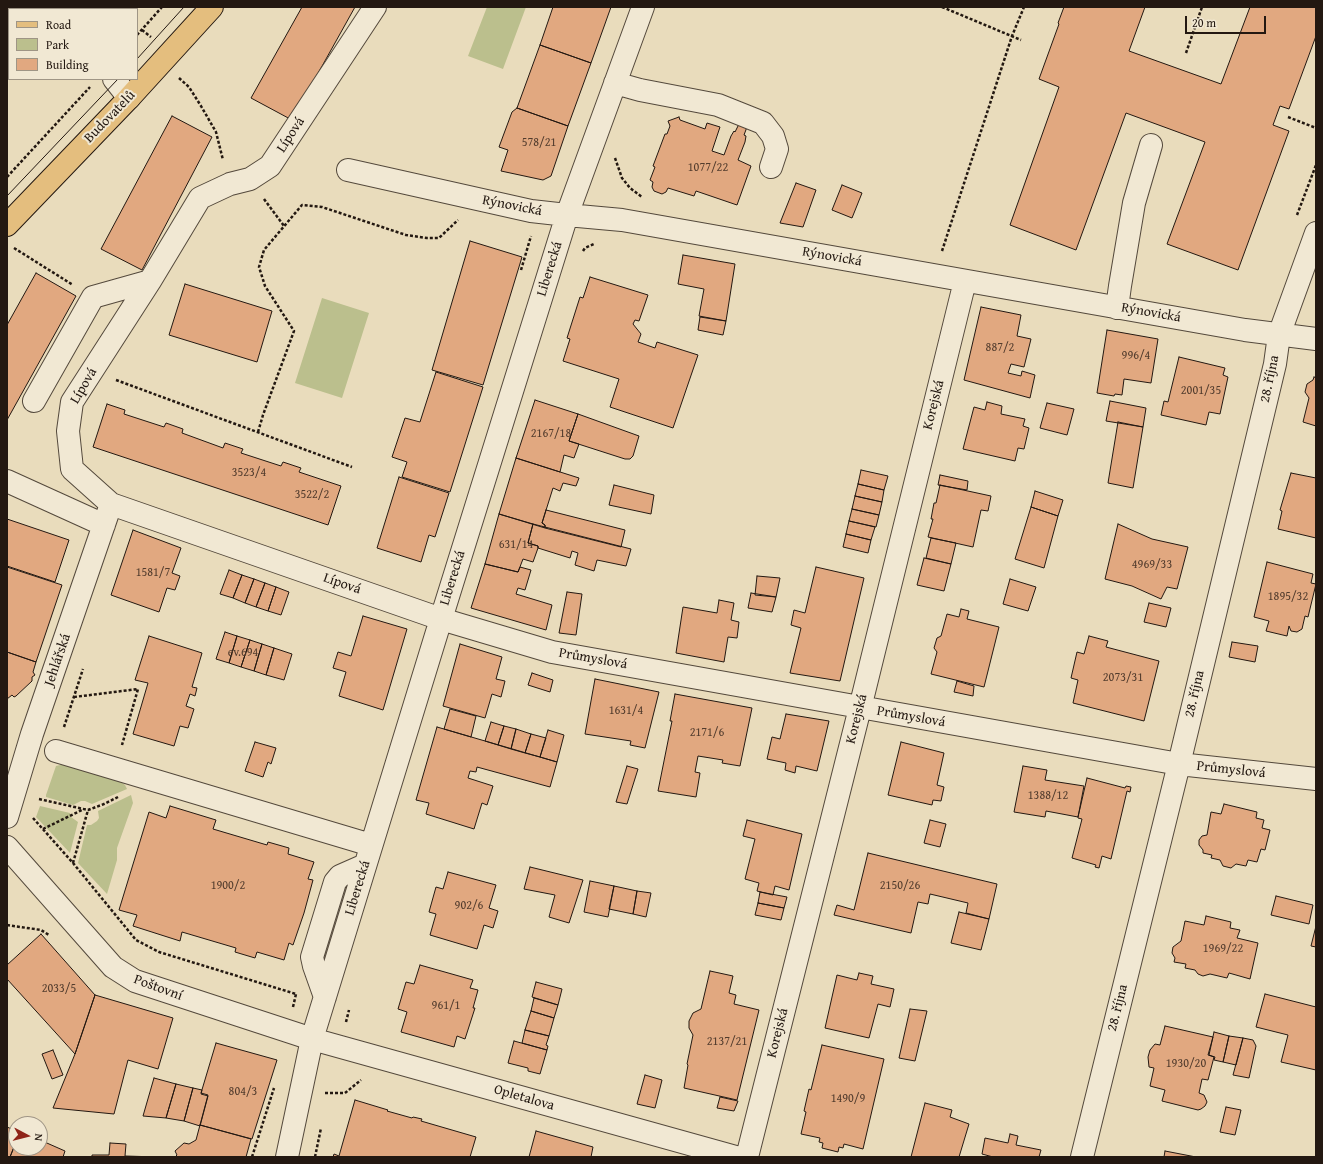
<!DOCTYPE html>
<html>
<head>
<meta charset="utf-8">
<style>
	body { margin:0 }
	#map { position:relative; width:1323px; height:1164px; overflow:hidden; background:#e9dcbc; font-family:"Gentium Book Plus",serif }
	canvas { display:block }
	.frame { position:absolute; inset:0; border:8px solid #231811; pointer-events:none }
	.legend { position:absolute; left:8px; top:8px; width:130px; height:72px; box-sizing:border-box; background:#f1e8d3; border:1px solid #9f9585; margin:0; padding:5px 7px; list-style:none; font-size:12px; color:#231811 }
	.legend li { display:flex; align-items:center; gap:8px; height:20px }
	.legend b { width:20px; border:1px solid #9f9585 }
	.north { position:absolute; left:8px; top:1116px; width:40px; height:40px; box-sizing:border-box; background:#f1e8d3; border:1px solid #9f9585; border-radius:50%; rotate:97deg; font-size:11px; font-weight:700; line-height:16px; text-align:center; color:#231811 }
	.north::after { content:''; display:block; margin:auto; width:14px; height:18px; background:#8f2418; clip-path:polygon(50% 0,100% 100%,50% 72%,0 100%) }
	.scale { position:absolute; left:1185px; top:16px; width:81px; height:18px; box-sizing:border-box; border:2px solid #231811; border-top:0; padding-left:5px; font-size:12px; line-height:14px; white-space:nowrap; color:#231811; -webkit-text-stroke:3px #f1e8d3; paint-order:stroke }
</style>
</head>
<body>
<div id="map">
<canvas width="1323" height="1164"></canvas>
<div class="frame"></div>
<ul class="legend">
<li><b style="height:5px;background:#e4be7e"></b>Road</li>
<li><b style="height:11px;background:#bbbf8d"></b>Park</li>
<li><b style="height:11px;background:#e1a880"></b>Building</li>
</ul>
<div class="north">N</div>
<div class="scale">20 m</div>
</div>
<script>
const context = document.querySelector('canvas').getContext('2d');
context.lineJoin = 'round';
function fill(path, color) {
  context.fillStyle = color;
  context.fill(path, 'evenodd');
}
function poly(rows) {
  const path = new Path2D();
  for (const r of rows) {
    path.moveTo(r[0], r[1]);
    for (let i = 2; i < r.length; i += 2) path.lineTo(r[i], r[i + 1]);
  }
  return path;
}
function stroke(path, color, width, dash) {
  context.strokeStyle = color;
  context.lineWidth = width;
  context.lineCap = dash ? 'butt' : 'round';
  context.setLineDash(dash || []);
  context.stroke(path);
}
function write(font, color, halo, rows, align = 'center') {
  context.font = font + ' "Gentium Book Plus",serif';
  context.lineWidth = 4;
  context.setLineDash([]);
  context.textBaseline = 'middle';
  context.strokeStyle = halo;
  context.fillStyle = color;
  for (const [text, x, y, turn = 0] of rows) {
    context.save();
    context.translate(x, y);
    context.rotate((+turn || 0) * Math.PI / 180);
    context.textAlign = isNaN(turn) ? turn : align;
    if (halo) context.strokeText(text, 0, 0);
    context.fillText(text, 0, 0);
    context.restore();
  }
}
const green = poly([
	[487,7,526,7,503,69,468,56],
	[322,298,369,313,342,398,295,383],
	[60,765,71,765,120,781,125,785,127,789,92,804,85,801,81,801,73,805,46,797,46,795,56,766],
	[131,795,133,803,117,848,117,860,107,894,78,863,87,825,91,825,97,821,99,818,98,811],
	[40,806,70,813,71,817,78,822,70,853,36,817]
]);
const building = poly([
	[302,7,355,7,292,120,251,98,302,7],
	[553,7,611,7,591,63,540,45,553,7],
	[1064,7,1145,7,1129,51,1221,84,1250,7,1316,7,1316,36,1289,109,1280,106,1273,125,1289,131,1238,270,1167,244,1205,142,1126,113,1076,250,1010,225,1059,87,1039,79,1059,24,1058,23,1064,7],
	[540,45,591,63,568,126,517,108,540,45],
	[517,108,568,126,551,176,543,180,501,171,508,150,499,147,512,112,517,108],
	[172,116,212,137,142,270,101,249,172,116],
	[679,117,680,120,705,129,707,123,720,127,712,151,724,155,731,136,734,131,735,132,739,124,747,127,744,135,746,136,745,142,738,160,751,166,737,205,696,191,694,196,668,188,666,192,662,194,654,191,652,187,653,182,650,180,655,167,653,166,665,134,667,134,670,126,668,121,679,117],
	[796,183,816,190,803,227,780,223,796,183],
	[842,185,862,193,852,218,832,210,842,185],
	[470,241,522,257,483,385,432,370,470,241],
	[683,255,735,264,726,321,699,316,704,289,678,284,683,255],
	[36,273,76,296,7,420,7,325,36,273],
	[590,277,648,295,639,321,635,320,633,324,641,334,638,342,655,348,657,342,698,355,673,428,610,407,619,379,563,361,570,339,567,338,580,297,583,298,590,277],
	[185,284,272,311,257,362,169,335,185,284],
	[981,307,1021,315,1017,336,1031,339,1024,367,1011,364,1008,373,1021,376,1022,371,1035,375,1030,398,964,380,981,307],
	[700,317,726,321,723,335,698,330,700,317],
	[1107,330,1158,339,1151,383,1124,379,1122,395,1115,394,1114,396,1097,393,1107,330],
	[1179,357,1225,368,1223,375,1228,377,1220,414,1209,412,1206,425,1161,415,1164,401,1168,402,1179,357],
	[436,372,483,387,450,492,402,477,407,462,392,457,405,418,420,422,436,372],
	[1314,377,1316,378,1316,426,1303,422,1309,398,1305,392,1307,384,1313,380,1314,377],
	[535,400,578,414,569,441,579,444,574,458,564,455,560,472,516,458,535,400],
	[1110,401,1146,408,1143,427,1106,421,1110,401],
	[987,402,1002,406,1001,414,1025,419,1023,426,1029,428,1024,449,1018,448,1015,461,963,449,974,407,985,410,987,402],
	[1047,403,1074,409,1067,435,1040,428,1047,403],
	[107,404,125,410,124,414,164,427,166,423,183,429,182,433,223,448,225,443,243,449,241,453,281,466,283,462,301,468,299,472,341,486,328,525,93,447,107,404],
	[578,414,639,436,633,456,630,459,625,459,569,441,578,414],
	[1118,422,1143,427,1133,488,1108,483,1118,422],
	[516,458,579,478,576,486,563,483,560,491,553,488,542,523,545,525,545,528,499,514,516,458],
	[861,470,888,476,884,490,858,484,861,470],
	[1291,473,1316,478,1316,538,1278,529,1282,511,1280,510,1291,473],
	[940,475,968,481,967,490,938,485,940,475],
	[399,477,449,493,435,537,429,535,421,562,377,548,399,477],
	[858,484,884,490,882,502,855,496,858,484],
	[614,485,654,495,651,514,609,505,614,485],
	[940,485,991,496,988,511,981,510,973,547,928,537,933,519,931,519,934,503,936,503,940,485],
	[1035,491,1063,500,1058,516,1031,507,1035,491],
	[855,496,882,502,879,515,852,509,855,496],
	[1031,507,1058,516,1044,568,1015,559,1031,507],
	[852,509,879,515,876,527,849,521,852,509],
	[546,510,625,530,621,547,545,528,545,525,542,523,546,510],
	[499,514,533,524,528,543,538,546,538,548,533,562,523,559,518,572,485,564,499,514],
	[7,519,69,540,55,582,7,566,7,519],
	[849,521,875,527,871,540,846,534,849,521],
	[533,524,631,549,626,566,597,560,594,571,575,565,578,553,572,551,570,558,538,548,538,546,528,543,533,524],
	[1118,524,1152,539,1188,547,1177,589,1167,587,1161,599,1132,586,1105,579,1118,524],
	[133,530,181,548,172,573,180,576,175,590,167,588,159,612,111,595,133,530],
	[846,534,871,540,868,553,843,547,846,534],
	[931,538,956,543,951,564,926,558,931,538],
	[924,558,951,564,944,591,917,585,924,558],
	[1267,562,1313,574,1311,583,1316,584,1308,617,1305,616,1302,629,1297,632,1291,631,1289,626,1287,636,1266,631,1269,621,1254,617,1267,562],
	[485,564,518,572,520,567,531,570,525,590,518,588,516,594,552,605,546,630,471,608,485,564],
	[7,567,62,585,36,662,7,652,7,567],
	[816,567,864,578,840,681,790,673,801,628,791,625,794,610,805,613,816,567],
	[229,570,242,575,233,598,220,594,229,570],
	[242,575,254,579,245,603,233,598,242,575],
	[757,576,780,578,776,597,755,595,757,576],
	[254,579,265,583,256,607,245,603,254,579],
	[1010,579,1036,587,1028,611,1003,604,1010,579],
	[265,583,276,587,268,611,256,607,265,583],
	[276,587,289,592,281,615,268,611,276,587],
	[567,592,582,594,576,635,559,633,567,592],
	[751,593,776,597,772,612,748,608,751,593],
	[719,600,734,603,731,620,739,622,737,638,728,637,724,662,676,653,683,607,717,613,719,600],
	[1149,603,1171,608,1166,627,1144,622,1149,603],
	[961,609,969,611,967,619,999,627,984,687,931,674,937,652,934,648,937,638,941,636,947,614,959,617,961,609],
	[363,616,407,629,383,710,339,696,346,672,333,668,338,652,351,656,363,616],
	[225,632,237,636,229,663,216,659,225,632],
	[149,636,202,653,192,687,197,688,195,696,190,694,186,706,194,709,188,728,180,726,174,746,133,734,148,683,135,680,149,636],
	[237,636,250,640,241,667,229,663,237,636],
	[1089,636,1108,641,1106,647,1159,661,1144,721,1073,703,1078,680,1071,678,1077,652,1084,654,1089,636],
	[250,640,262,644,254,671,241,667,250,640],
	[1232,642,1258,646,1255,662,1229,657,1232,642],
	[262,644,274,648,266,675,254,671,262,644],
	[460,644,502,657,496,679,505,681,501,697,492,694,485,718,443,706,460,644],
	[274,648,292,654,284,680,266,675,274,648],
	[7,652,36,662,33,672,35,675,32,677,32,681,16,696,14,697,12,695,7,699,7,652],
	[532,673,553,680,550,692,528,685,532,673],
	[595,679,659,692,645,748,630,745,631,741,585,734,595,679],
	[957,681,974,686,973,696,954,692,957,681],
	[675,694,752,708,740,766,722,763,723,760,698,756,695,772,700,773,696,797,658,791,672,721,670,721,675,694],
	[450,709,476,716,471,737,444,729,450,709],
	[786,714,829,721,817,771,796,766,795,773,785,770,786,763,767,759,772,737,780,739,786,714],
	[491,722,504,726,498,745,485,741,491,722],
	[504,726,516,729,511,749,498,745,504,726],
	[437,727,557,762,550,787,477,767,476,772,470,771,468,778,493,786,487,805,482,803,474,829,426,814,429,803,416,800,437,727],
	[516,729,531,734,525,753,511,749,516,729],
	[548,730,564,735,557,762,540,757,548,730],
	[531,734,546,738,540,757,525,753,531,734],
	[255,742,276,748,271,764,268,762,263,777,245,771,255,742],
	[901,742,944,753,937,785,944,787,941,801,933,800,932,805,888,795,901,742],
	[627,766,638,769,627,804,616,802,627,766],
	[1023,766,1047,770,1045,780,1084,786,1078,817,1046,811,1045,817,1014,812,1023,766],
	[1087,778,1125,788,1126,786,1131,787,1130,792,1127,791,1111,859,1102,856,1099,868,1095,867,1096,865,1072,858,1082,819,1078,818,1078,817,1087,778],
	[1224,804,1257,812,1256,818,1264,820,1262,828,1270,830,1265,850,1261,849,1257,862,1248,860,1246,866,1236,864,1231,868,1223,866,1220,860,1211,858,1212,855,1203,853,1203,850,1199,845,1199,840,1202,836,1207,835,1211,812,1221,814,1224,804],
	[170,806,216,820,213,829,267,845,268,842,289,848,288,854,314,862,308,879,313,880,304,913,293,945,289,943,284,960,257,952,255,958,235,952,236,948,182,932,180,941,133,926,137,915,119,910,149,812,166,818,170,806],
	[747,820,802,834,789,890,775,886,773,895,757,891,759,883,745,879,755,839,743,836,747,820],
	[930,820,946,824,940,847,924,843,930,820],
	[868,853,997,884,989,919,966,913,968,903,930,894,928,904,918,902,911,933,834,915,837,905,854,910,868,853],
	[530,867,583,880,569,923,549,917,555,895,524,889,530,867],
	[448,872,496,885,489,908,498,911,493,928,484,925,477,949,430,935,436,914,429,912,436,887,443,889,448,872],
	[590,881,614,886,608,917,584,912,590,881],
	[614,886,637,891,633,914,609,909,614,886],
	[637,891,651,893,646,917,633,914,637,891],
	[760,892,787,897,784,908,758,903,760,892],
	[1276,896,1313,905,1309,924,1271,915,1276,896],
	[758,903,784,908,781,920,755,915,758,903],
	[959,912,989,919,981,950,951,943,959,912],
	[1206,916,1231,922,1230,928,1240,930,1237,938,1258,943,1250,979,1229,973,1227,978,1210,974,1203,976,1198,974,1195,970,1185,968,1186,964,1174,962,1175,958,1172,953,1173,947,1181,941,1185,921,1204,925,1206,916],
	[1316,926,1316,947,1311,946,1316,926],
	[41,934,95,995,75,1054,7,979,7,965,41,934],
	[420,965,473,980,470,988,478,990,473,1008,475,1008,465,1039,457,1036,454,1047,401,1032,407,1012,398,1009,406,982,414,984,420,965],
	[710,971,733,976,729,993,736,995,734,1004,759,1010,737,1100,684,1088,688,1065,687,1064,693,1035,689,1028,689,1021,693,1013,701,1009,710,971],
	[859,973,873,976,871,984,894,989,890,1007,878,1004,869,1038,825,1028,837,975,857,980,859,973],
	[536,982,562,989,558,1005,532,997,536,982],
	[1265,994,1316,1007,1316,1070,1281,1062,1288,1035,1256,1027,1265,994],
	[95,995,173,1018,158,1069,128,1060,114,1114,53,1108,75,1054,95,995],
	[534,998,558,1005,554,1018,531,1011,534,998],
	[910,1009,927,1011,915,1061,899,1058,910,1009],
	[531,1011,554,1018,549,1036,525,1030,531,1011],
	[1165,1026,1213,1037,1208,1055,1214,1057,1208,1080,1202,1079,1199,1093,1204,1095,1207,1102,1205,1106,1201,1109,1198,1110,1162,1101,1165,1090,1150,1086,1154,1068,1149,1067,1148,1057,1150,1050,1155,1044,1160,1045,1165,1026],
	[525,1030,549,1036,546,1045,548,1046,547,1050,522,1043,525,1030],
	[1214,1032,1229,1036,1223,1062,1214,1060,1215,1057,1209,1055,1214,1032],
	[1229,1036,1243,1038,1236,1065,1223,1062,1229,1036],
	[1243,1038,1253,1040,1256,1046,1249,1078,1233,1075,1243,1038],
	[514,1041,547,1050,540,1074,528,1071,528,1068,508,1063,514,1041],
	[216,1043,277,1060,252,1139,200,1125,208,1095,201,1093,216,1043],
	[822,1045,884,1059,863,1149,844,1144,843,1148,839,1147,838,1152,822,1148,823,1143,819,1142,820,1138,801,1134,806,1112,804,1111,809,1089,811,1090,822,1045],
	[53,1050,63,1075,52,1079,42,1054,53,1050],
	[645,1075,662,1080,655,1108,637,1104,645,1075],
	[154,1078,176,1084,166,1118,143,1116,154,1078],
	[176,1084,193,1088,184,1121,166,1118,176,1084],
	[193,1088,202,1090,201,1094,208,1096,200,1126,184,1121,193,1088],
	[720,1097,738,1101,734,1111,717,1108,720,1097],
	[355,1100,388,1110,387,1111,412,1118,413,1117,422,1119,421,1121,476,1137,470,1157,333,1157,334,1154,339,1156,355,1100],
	[925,1103,952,1110,950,1117,969,1124,959,1157,911,1157,925,1103],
	[1226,1107,1241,1110,1235,1135,1220,1132,1226,1107],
	[200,1125,251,1139,246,1157,175,1157,177,1155,175,1151,184,1143,189,1144,196,1140,200,1125],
	[7,1127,16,1131,16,1142,10,1157,7,1157,7,1127],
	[536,1131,593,1147,591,1157,529,1157,536,1131],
	[1010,1134,1018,1136,1016,1145,1041,1150,1039,1157,993,1157,982,1154,985,1138,1008,1143,1010,1134],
	[40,1140,65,1151,63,1157,10,1157,16,1142,16,1148,40,1148,40,1140],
	[110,1143,126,1144,125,1156,158,1157,92,1157,92,1155,109,1155,110,1143],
	[1165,1151,1196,1157,1164,1157,1165,1151]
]);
const path = poly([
	[942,7,1021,40],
	[142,30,151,37],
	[137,35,162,7],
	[1186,53,1202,7],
	[179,78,189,87,201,106,216,132,223,160],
	[1288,117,1316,128],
	[615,158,622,178,630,188,642,197],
	[7,177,90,87],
	[264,199,284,226],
	[1297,215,1316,165],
	[14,248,73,285],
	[583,251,585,248,594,244],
	[942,251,1012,36,1024,7],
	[521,270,531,236],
	[116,380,352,467],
	[258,432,263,415,294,331,265,286,259,267,264,250,302,205,322,207,406,235,427,238,439,238,458,220],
	[74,697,138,689,122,745],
	[64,727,83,669],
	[39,799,88,810,104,804,118,797],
	[33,818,73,863,136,940,159,952,296,994],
	[43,829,84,809],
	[73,863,88,810],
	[7,925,41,930,49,935],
	[293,1007,296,994],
	[346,1022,349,1010],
	[325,1093,345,1093,361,1080],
	[252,1157,274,1088],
	[315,1157,321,1128]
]);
const minor = poly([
	[375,7,270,166,250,179,230,184,200,198,150,281,72,402,68,431,72,469,111,504,441,619,552,652,1179,764,1316,779],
	[99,9,100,7],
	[114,79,129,98],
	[615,83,640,90,718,105,763,123,773,136,777,149,771,167],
	[348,170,531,211,567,215,622,220,1245,330,1316,339],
	[1117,308,1120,286,1134,203,1151,145],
	[34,401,93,297,150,281],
	[7,481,104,525],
	[56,751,371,845],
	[7,817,32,734,111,504],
	[7,847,113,967,135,981,312,1039,736,1157],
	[325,997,314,966,312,957,335,882,340,876,365,865],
	[287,1157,312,1039,441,619,567,215,643,7],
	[747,1157,860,708,965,281],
	[1082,1157,1179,764,1275,364,1279,335,1316,233]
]);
const major = poly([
	[7,225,129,98,212,7]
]);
const tram = poly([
	[137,59,184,7],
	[7,196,118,79]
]);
const numberNames = [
	["578/21",539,143],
	["1077/22",708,168],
	["887/2",1000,348],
	["996/4",1136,356],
	["2001/35",1201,391],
	["2167/18",551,434],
	["3523/4",249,473],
	["3522/2",312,495],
	["631/14",516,545],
	["4969/33",1152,565],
	["1581/7",153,573],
	["1895/32",1288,597],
	["ev.694",243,653],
	["2073/31",1123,678],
	["1631/4",626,711],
	["2171/6",707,733],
	["1388/12",1048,796],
	["1900/2",228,886],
	["2150/26",900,886],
	["902/6",469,906],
	["1969/22",1223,949],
	["2033/5",59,989],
	["961/1",446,1006],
	["2137/21",727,1042],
	["1930/20",1186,1064],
	["804/3",243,1092],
	["1490/9",848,1099]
];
const streetNames = [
	["Budovatelů",110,117,-46],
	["Lípová",291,135,-57],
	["Rýnovická",512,206,11],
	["Rýnovická",832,257,10],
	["Liberecká",550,269,-73],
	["Rýnovická",1151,313,10],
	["28. října",1270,379,-78],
	["Lípová",84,386,-60],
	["Korejská",934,405,-76],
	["Liberecká",453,578,-73],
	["Lípová",342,584,19],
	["Průmyslová",593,659,10],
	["Jehlářská",58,660,-71],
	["28. října",1195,694,-77],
	["Průmyslová",911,717,10],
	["Korejská",857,719,-76],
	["Průmyslová",1231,770,6],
	["Liberecká",358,888,-73],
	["Poštovní",158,988,20],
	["28. října",1118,1008,-76],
	["Korejská",778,1033,-76],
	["Opletalova",524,1098,16]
];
fill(green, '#bbbf8d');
fill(building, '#e1a880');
stroke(building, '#231811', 1);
stroke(minor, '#54493c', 24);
stroke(major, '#231811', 24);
stroke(path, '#231811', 2.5, [3, 2]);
stroke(minor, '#f1e8d3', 22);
stroke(major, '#e4be7e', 22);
stroke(tram, '#231811', 1);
write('12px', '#523c2d', null, numberNames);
write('14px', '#231811', '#f1e8d3', streetNames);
</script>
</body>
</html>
